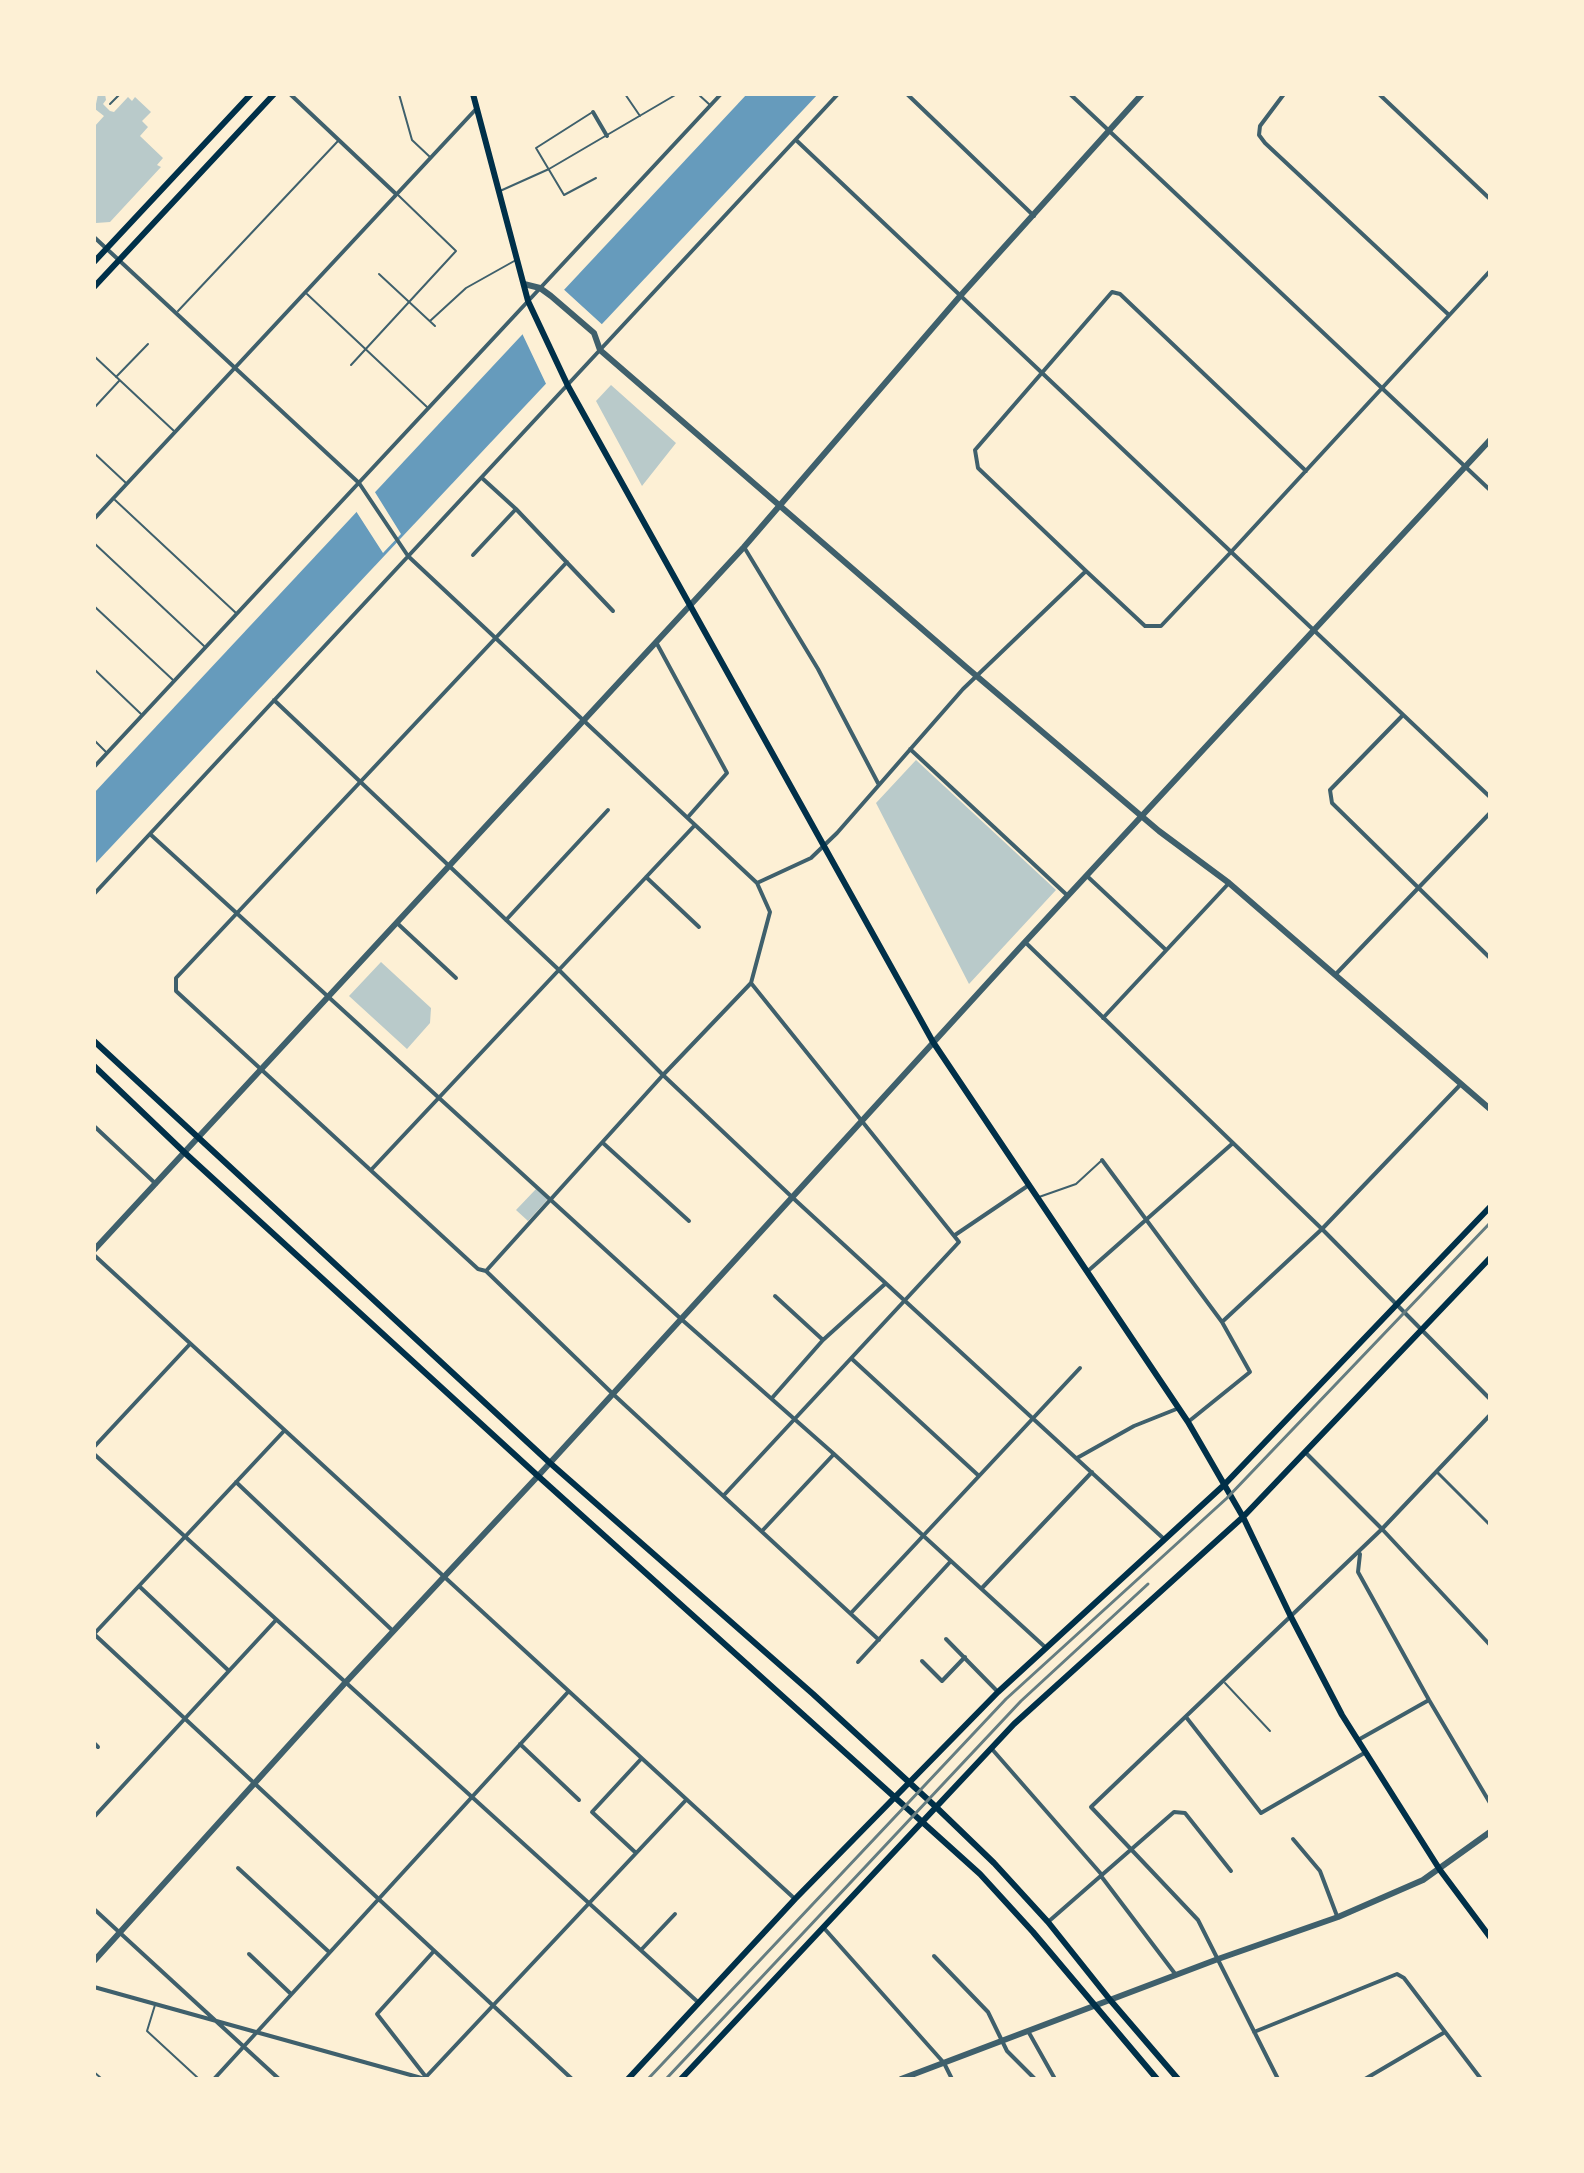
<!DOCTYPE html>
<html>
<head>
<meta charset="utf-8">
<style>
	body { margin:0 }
	#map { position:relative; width:1584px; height:2173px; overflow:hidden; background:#fdf0d5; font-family:"Roboto Condensed",sans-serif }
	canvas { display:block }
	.frame { position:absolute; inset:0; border:96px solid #fdf0d5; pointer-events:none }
</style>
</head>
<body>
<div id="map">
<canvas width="1584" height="2173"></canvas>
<div class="frame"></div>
</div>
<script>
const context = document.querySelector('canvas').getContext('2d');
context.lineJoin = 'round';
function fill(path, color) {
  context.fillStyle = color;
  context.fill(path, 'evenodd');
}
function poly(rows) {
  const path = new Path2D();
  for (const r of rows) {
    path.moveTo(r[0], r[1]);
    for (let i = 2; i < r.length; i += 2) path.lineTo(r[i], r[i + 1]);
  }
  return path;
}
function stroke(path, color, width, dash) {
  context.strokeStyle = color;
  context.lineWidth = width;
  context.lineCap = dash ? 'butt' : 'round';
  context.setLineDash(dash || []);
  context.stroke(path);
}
const green = poly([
	[98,94,105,94,106,100,103,104,110,111,114,112,128,97,132,101,135,97,151,112,142,121,148,127,140,136,163,158,157,165,161,167,110,222,96,223,94,127,104,116,95,109],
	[611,385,676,443,642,486,596,401],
	[916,760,1056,890,969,984,876,803],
	[381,962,431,1008,430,1023,407,1049,349,996],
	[536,1189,548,1199,528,1221,516,1210]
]);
const water = poly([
	[747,94,818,94,94,865,94,793]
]);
const pier = poly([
	[560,286,606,328,548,388,520,329],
	[373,489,401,534,383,553,354,508]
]);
const service = poly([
	[399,94,412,140,430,157],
	[625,94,640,116],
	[698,94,710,105],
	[110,104,120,94],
	[591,113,536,148,564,195,596,178],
	[500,191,549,169,677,94],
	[379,274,435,326],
	[307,294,427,407],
	[178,311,338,141],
	[430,321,466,288,516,260],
	[94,356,174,431],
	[351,365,456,251,397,194],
	[116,377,148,344],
	[94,408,119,381],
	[94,453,126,483],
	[115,500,236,613],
	[94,543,204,646],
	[94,606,173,680],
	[94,669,141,714],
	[94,740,106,752],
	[1039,1197,1076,1184,1101,1161],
	[1225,1683,1270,1731],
	[155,2005,147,2031,199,2079],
	[94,2072,102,2079]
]);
const pedestrian = poly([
	[1437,1472,1490,1525]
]);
const minor = poly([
	[290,94,396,194],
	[907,94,1034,216],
	[1070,94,1490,490],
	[1284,94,1260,126,1259,135,1265,143,1449,315],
	[1379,94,1490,199],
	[593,112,607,136],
	[796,140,1490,797],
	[94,237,359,483,408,556,757,883],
	[1306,471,1120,294,1112,292,975,450,978,468,1086,571,1145,626,1161,626,1231,552,1490,271],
	[482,478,516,509,613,611],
	[94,519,477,108],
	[744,547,818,669,879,785],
	[473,555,516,509],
	[567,562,176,978,176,991,478,1269,486,1271,613,1394,879,1640],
	[656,642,727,773,688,817],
	[274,700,559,970,663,1075,793,1198,1164,1539],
	[1402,716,1330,790,1332,803,1490,958],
	[910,749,1068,896],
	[94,767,721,94],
	[150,834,680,1318,834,1454,1045,1647],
	[1087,876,1166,950],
	[646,877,699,927],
	[94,894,838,94],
	[506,920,608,810],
	[397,923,456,978],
	[1025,942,1322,1229,1490,1399],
	[1335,975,1490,813],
	[1103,1018,1229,883],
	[94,1126,156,1184],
	[603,1143,689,1221],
	[1102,1160,1222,1322,1250,1372,1188,1422],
	[371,1170,695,825],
	[955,1235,1029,1185],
	[94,1255,795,1899],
	[486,1271,663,1075,751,983,770,912,757,883,811,858,837,833,963,689,1086,571],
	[1088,1271,1233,1143],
	[775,1296,823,1340],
	[1222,1322,1322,1229,1461,1084],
	[852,1359,979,1476],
	[772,1398,823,1340,885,1284],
	[94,1447,190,1344],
	[1305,1452,1382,1529,1490,1645],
	[94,1454,699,2003],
	[1077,1458,1134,1426,1179,1408],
	[236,1482,393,1631],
	[725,1494,959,1242,751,983],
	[1382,1529,1490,1415],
	[763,1530,834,1454],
	[1360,1554,1358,1572,1429,1700,1490,1803],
	[139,1586,229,1671],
	[982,1588,1092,1472],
	[851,1613,1080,1368],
	[94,1634,572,2079],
	[94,1634,284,1431],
	[946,1639,998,1692],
	[922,1661,942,1681,965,1657],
	[858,1662,951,1561],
	[1186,1717,1261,1813,1366,1752],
	[1358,1740,1429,1700],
	[94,1743,98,1747],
	[520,1744,579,1800],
	[991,1748,1102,1875],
	[94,1817,276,1620],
	[1293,1839,1320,1871,1337,1916],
	[636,1853,592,1812,641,1759],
	[238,1868,329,1952],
	[1101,1876,1176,1975],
	[94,1909,279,2079],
	[1048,1922,1174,1812,1185,1813,1231,1871],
	[823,1927,944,2063,952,2079],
	[641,1950,675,1914],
	[249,1954,291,1994],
	[934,1956,988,2012,1007,2051,1035,2079],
	[94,1987,425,2079],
	[1028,2031,1055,2079],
	[1254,2032,1397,1974,1404,1978,1481,2079],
	[426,2077,377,2014,434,1951],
	[214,2079,568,1692],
	[424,2079,686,1800],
	[1278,2079,1198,1920,1091,1807,1382,1529],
	[1365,2079,1445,2032]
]);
const tertiary = poly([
	[524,284,540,288,551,296,594,333,600,350,966,667,1159,831,1229,883,1490,1109],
	[94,1250,744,547,961,295,1142,94],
	[94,1961,345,1683,538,1476,1025,942,1490,440],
	[901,2079,1218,1959,1338,1917,1423,1880,1490,1832]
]);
const secondary = poly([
	[473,94,528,301,568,386,933,1042,1188,1422,1243,1517,1291,1617,1342,1715,1440,1870,1490,1937],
	[94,262,251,94],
	[94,287,274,94],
	[94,1041,550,1463,813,1694,936,1807,994,1863,1048,1922,1111,2001,1178,2079],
	[94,1066,185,1153,538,1476,980,1874,1033,1932,1157,2079],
	[628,2079,795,1899,998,1692,1224,1485,1490,1207],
	[681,2079,1014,1724,1243,1517,1490,1258]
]);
const rail = poly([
	[648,2079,1006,1699,1227,1498,1490,1223],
	[666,2079,1021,1701,1148,1584]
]);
fill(green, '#b9caca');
fill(water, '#669bbc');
fill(pier, '#fdf0d5');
stroke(service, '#3f606c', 2);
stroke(pedestrian, '#3f606c', 3);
stroke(minor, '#3f606c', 4);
stroke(tertiary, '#3f606c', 6);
stroke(secondary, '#003049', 6);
stroke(rail, '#657d81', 3);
</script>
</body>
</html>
